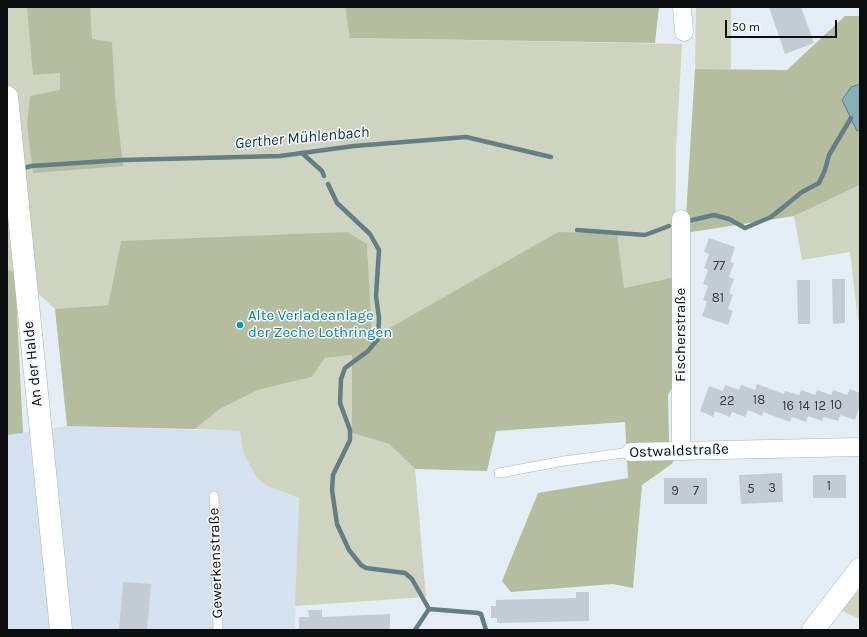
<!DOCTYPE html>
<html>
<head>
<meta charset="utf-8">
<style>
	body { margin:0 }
	#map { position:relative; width:867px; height:637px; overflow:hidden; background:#e4edf4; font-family:Karla,sans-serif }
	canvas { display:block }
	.frame { position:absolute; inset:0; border:8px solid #0b0e10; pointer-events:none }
	.scale { position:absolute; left:725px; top:20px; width:112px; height:18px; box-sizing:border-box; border:2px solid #0b0e10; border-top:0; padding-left:5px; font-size:12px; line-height:14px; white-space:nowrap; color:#0b0e10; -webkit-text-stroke:3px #f5fafe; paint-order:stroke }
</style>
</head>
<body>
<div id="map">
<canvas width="867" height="637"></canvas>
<div class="frame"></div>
<div class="scale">50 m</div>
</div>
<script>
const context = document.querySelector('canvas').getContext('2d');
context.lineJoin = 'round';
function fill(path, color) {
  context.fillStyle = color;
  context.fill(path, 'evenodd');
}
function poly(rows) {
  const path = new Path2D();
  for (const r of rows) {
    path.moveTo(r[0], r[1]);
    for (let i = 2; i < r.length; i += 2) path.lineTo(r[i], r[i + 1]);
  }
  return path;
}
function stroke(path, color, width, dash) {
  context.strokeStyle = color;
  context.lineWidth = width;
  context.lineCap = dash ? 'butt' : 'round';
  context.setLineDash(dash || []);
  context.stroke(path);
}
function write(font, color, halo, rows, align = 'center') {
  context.font = font + ' Karla,sans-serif';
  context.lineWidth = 3;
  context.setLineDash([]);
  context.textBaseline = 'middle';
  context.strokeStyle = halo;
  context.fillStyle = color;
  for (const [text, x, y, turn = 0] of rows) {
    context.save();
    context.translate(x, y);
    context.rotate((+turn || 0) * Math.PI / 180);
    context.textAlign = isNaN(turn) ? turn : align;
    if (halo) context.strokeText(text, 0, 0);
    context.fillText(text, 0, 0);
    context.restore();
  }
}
const built = poly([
	[67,426,240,431,243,452,267,486,299,498,295,630,7,630,7,435]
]);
const green = poly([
	[7,7,345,7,351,38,682,44,676,148,675,277,624,288,558,232,371,339,367,244,121,241,108,305,55,309,15,272,7,269],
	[696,7,731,7,731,69,695,69],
	[860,185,860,320,858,320,850,252,802,260,794,216],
	[352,355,352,433,389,444,415,469,426,597,295,606,299,498,267,486,257,478,243,452,240,431,195,429,220,409,258,390,312,377,325,358],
	[860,586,860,619,840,610]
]);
const forest = poly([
	[27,7,90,7,92,39,112,42,115,96,123,166,33,173,27,124,30,96,60,90,60,73,33,75],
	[345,7,659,7,655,43,350,38],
	[845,16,860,16,860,185,794,216,685,233,695,69,787,70],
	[347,232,367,244,372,338,558,232,617,234,624,288,675,277,676,380,668,395,669,441,673,463,642,485,633,588,613,584,511,592,502,581,538,493,628,478,625,422,496,431,487,471,415,469,389,444,352,433,352,355,325,358,312,377,258,390,220,409,195,429,67,426,55,309,108,305,121,241],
	[7,269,15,272,23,433,7,435]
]);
const water = poly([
	[860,84,860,130,857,131,842,100,851,87,860,84]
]);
const stream = poly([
	[302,153,322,171,324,176],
	[21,169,31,166,123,160,280,156,354,146,466,137,551,157],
	[328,184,337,203,370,234,379,250,376,296,379,318,378,339,368,351,345,368,341,379,340,403,350,430,350,440,333,475,332,490,337,524,349,550,361,565,366,568,405,573,412,579,429,609,478,613,481,614,486,630],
	[688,221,714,215,729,219,745,228,771,217,802,192,819,183,825,170,829,155,851,118],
	[577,230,645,235,669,226],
	[415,630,429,609]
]);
const building = poly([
	[769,7,801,7,814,43,785,54],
	[709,238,735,247,730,262,734,263,729,277,734,279,729,293,733,295,728,309,733,311,728,325,702,316,707,302,703,300,708,286,703,284,708,270,704,268,709,254,704,252],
	[832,279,845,279,845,323,833,324],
	[797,280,810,280,810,324,798,324],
	[757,384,784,394,785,391,799,395,801,390,815,395,817,390,831,395,833,390,847,395,850,389,860,393,860,405,855,420,841,415,838,421,824,417,822,421,808,416,806,422,792,417,790,422,763,412,762,416,748,410,745,417,732,412,730,417,715,411,713,417,700,411,709,386,723,391,725,385,739,390,741,385,755,390],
	[782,473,783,502,741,504,739,475],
	[813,475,846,475,846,498,813,498],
	[664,478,707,478,707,504,664,504],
	[123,582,151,584,147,630,119,630],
	[576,592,589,592,589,621,497,623,497,618,491,618,491,606,496,606,496,600,576,598],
	[308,610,322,610,322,617,390,614,390,630,299,630,299,617,309,617]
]);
const service = poly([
	[499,473,564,461,631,452],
	[214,496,218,630]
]);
const minor = poly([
	[682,7,684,32],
	[681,219,681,451],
	[631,452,860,447]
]);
const tertiary = poly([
	[7,97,61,630],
	[813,630,860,569]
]);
const markers = [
	[240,325,4,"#0f9aa8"]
];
const numberNames = [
	["77",719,266],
	["81",718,298],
	["18",759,400],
	["22",727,401],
	["10",836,405],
	["16",788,406],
	["14",804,406],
	["12",820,406],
	["1",829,486],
	["3",772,488],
	["5",751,489],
	["9",675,491],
	["7",696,491]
];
const cultureNames = [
	["Alte Verladeanlage",248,316],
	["der Zeche Lothringen",248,333]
];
const streetNames = [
	["Fischerstraße",681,335,-90],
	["An der Halde",33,364,-96],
	["Ostwaldstraße",679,451,-2],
	["Gewerkenstraße",216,563,-92]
];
const waterNames = [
	["Gerther Mühlenbach",302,138,-5]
];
fill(built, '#d3e2ee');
fill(green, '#ced4c0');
fill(forest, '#b4bd9d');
fill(water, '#87afb7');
stroke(water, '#627f85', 1);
stroke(stream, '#627f85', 4.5);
fill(building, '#c3ccd3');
stroke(service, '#adb5bc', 10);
stroke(minor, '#adb5bc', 19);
stroke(tertiary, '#adb5bc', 23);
stroke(service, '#fff', 9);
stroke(minor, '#fff', 18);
stroke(tertiary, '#fff', 22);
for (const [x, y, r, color] of markers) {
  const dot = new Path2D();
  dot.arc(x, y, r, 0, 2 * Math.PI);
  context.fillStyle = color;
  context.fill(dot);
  stroke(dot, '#f5fafe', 1.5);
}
write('13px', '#393e41', null, numberNames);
write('15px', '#0d838f', '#f5fafe', cultureNames, 'left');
write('15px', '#0b0e10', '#f5fafe', streetNames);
write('italic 16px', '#0d353c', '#f5fafe', waterNames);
</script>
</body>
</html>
